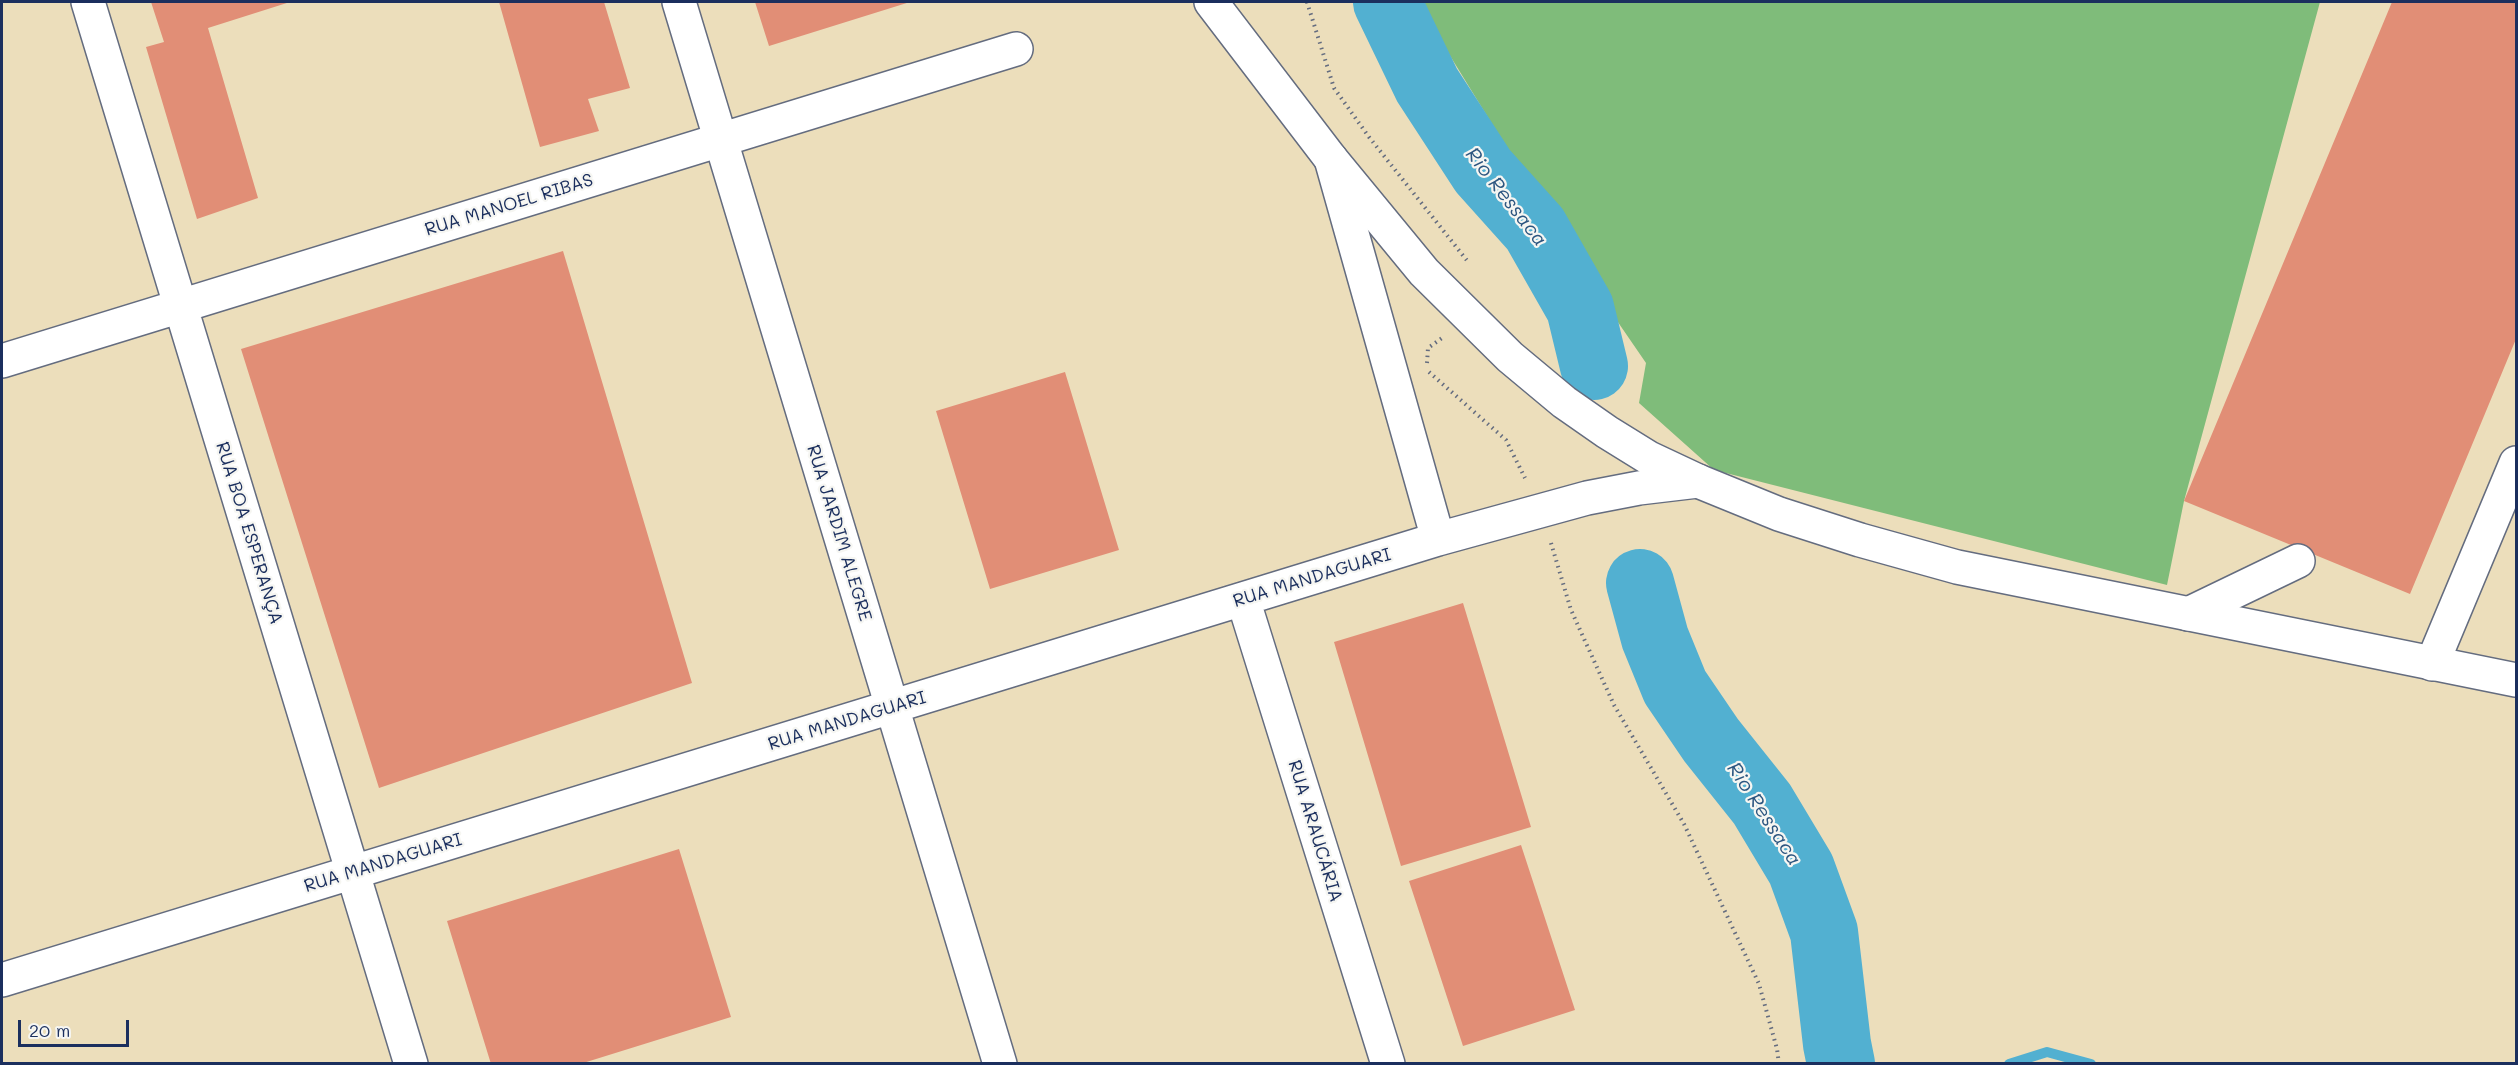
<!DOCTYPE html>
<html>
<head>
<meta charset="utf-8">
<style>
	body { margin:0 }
	#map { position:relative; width:2518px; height:1065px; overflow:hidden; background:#ecdebb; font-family:Mali,sans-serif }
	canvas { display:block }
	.frame { position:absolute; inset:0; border:3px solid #1b2f5e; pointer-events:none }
	.scale { position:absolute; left:18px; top:1020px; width:111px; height:27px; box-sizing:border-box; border:3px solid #1b2f5e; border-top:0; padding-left:8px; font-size:18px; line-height:21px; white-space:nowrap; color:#1b2f5e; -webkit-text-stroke:4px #f6f6f2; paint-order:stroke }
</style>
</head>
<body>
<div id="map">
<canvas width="2518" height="1065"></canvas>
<div class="frame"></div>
<div class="scale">20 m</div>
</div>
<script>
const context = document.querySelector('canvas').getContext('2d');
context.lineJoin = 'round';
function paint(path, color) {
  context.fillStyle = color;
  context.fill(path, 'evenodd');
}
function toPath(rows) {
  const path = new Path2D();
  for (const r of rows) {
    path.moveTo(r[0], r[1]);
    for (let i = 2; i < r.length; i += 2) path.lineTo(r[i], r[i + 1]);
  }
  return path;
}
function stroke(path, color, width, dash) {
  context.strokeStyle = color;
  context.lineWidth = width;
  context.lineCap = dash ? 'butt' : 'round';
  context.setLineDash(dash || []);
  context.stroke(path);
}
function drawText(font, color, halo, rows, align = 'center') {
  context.font = font + ' Mali,sans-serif';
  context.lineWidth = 4.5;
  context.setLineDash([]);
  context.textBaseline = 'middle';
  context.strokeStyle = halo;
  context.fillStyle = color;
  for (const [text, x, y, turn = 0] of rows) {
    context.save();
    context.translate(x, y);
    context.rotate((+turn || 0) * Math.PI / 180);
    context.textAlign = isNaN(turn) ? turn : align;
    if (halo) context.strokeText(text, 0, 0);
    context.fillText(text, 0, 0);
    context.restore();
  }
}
paint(toPath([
	[1417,2,2320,2,2184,501,2167,585,1714,470,1639,403,1646,363,1578,264]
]), '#7fbc7a');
stroke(toPath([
	[2009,1064,2047,1052,2091,1064]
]), '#52b0d1', 10);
stroke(toPath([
	[1387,2,1427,85,1483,171,1535,229,1580,308,1594,366],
	[1640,583,1655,638,1675,687,1711,740,1762,804,1801,869,1824,932,1837,1044,1841,1064]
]), '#52b0d1', 68);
paint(toPath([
	[151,2,290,2,208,28,258,198,197,219,146,47,164,42],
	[499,2,604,2,630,88,588,99,599,131,540,147],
	[755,2,910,2,769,46],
	[2392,2,2516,2,2516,339,2410,594,2184,501],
	[563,251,692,683,379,788,241,349],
	[1065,372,1119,550,990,589,936,411],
	[1463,603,1531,827,1401,866,1334,642],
	[1521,845,1575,1010,1463,1046,1409,881],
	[679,849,731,1017,580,1064,491,1064,447,921]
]), '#e18e76');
const minor = toPath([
	[88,2,411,1064],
	[679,2,1000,1064],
	[1331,159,1438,539],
	[2,361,1016,49],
	[1243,599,1388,1064],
	[2188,614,2298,561],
	[2432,664,2516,463],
	[2,980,1438,539,1587,498,1639,488,1698,481]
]);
const major = toPath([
	[1211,2,1331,159,1424,272,1510,357,1564,402,1607,432,1649,458,1698,481,1779,514,1860,540,1957,567,2516,680]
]);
stroke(minor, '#646c7f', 36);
stroke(major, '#646c7f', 36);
stroke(toPath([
	[1307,2,1334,88,1369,137,1469,263],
	[1427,363,1428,348,1442,338],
	[1429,372,1506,440,1525,478],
	[1551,543,1571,610,1614,705,1684,824,1759,984,1777,1049,1779,1064]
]), '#646c7f', 4, [1.5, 4.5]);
stroke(minor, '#fff', 33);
stroke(major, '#fff', 33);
drawText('18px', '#1b2f5e', '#f6f6f2', [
	["RUA MANOEL RIBAS",509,205,-17],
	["RUA BOA ESPERANÇA",249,533,73],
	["RUA JARDIM ALEGRE",839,533,73],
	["RUA MANDAGUARI",1312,578,-17],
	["RUA MANDAGUARI",847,721,-17],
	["RUA ARAUCÁRIA",1315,831,73],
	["RUA MANDAGUARI",383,863,-17]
]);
drawText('italic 20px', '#2c5680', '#f6f6f2', [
	["Rio Ressaca",1506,197,52],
	["Rio Ressaca",1764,814,57]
]);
</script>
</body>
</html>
